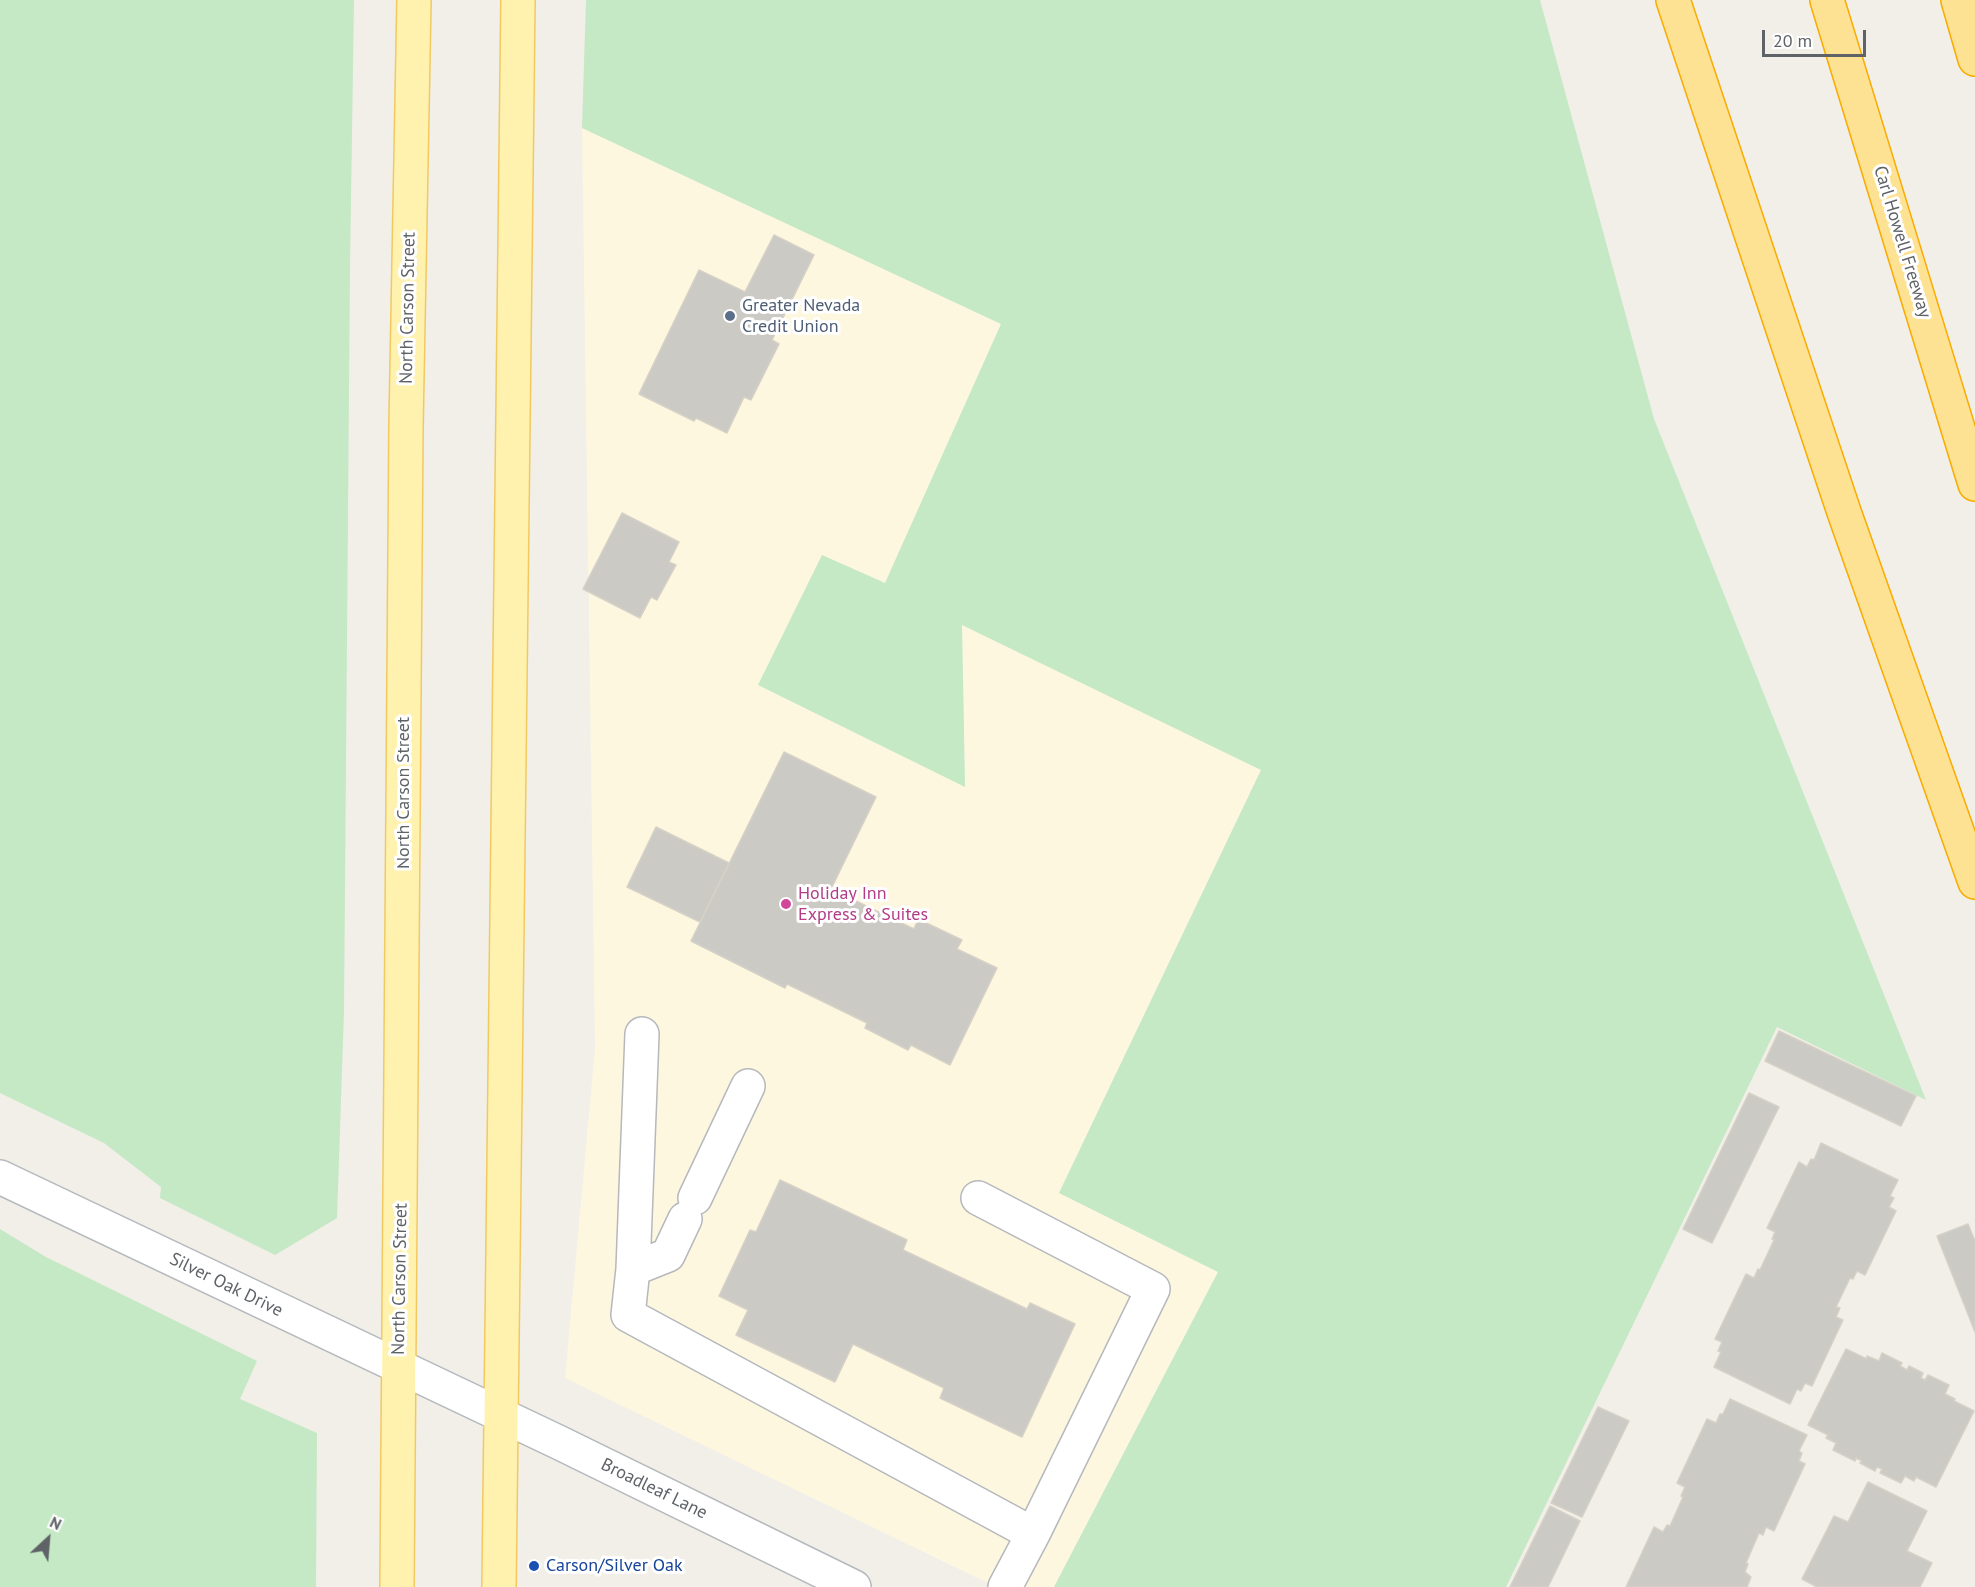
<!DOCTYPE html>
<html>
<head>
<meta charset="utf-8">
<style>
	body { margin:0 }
	#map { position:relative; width:1975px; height:1587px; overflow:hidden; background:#f1efe8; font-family:"PT Sans",sans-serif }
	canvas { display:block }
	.north { position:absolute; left:18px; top:1509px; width:60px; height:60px; -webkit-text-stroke:4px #fff; paint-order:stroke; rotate:26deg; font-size:16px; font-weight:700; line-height:24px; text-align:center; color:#5f6368 }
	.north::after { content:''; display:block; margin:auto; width:21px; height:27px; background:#5f6368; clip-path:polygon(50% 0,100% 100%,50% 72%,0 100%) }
	.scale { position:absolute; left:1762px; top:30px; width:104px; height:27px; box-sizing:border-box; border:3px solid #5f6368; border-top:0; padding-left:8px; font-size:18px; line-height:21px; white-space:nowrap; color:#5f6368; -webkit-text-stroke:4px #fff; paint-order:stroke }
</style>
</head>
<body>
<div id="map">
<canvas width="1975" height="1587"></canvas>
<div class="north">N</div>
<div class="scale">20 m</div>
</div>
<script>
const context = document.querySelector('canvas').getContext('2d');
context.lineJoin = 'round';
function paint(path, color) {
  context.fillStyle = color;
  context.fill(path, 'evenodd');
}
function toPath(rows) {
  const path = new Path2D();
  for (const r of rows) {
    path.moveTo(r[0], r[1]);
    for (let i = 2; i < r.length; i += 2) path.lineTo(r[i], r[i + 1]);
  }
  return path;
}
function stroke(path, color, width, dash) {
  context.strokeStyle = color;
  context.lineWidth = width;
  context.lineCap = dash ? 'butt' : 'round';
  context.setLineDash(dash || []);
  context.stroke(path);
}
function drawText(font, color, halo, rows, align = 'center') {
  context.font = font + ' "PT Sans",sans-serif';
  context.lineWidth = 6;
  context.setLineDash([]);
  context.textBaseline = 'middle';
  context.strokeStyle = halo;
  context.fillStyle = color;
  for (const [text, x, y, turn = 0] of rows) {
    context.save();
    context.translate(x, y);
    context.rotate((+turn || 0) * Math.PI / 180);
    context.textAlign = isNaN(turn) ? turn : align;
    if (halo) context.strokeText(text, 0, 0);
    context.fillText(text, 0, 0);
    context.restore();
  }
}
paint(toPath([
	[582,128,1001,324,885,584,965,786,962,625,1261,770,1059,1193,1218,1272,1054,1587,996,1587,565,1378,595,1048]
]), '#fef7e0');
paint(toPath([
	[0,0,354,0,350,265,344,1011,337,1218,275,1255,160,1198,161,1187,104,1143,0,1093],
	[586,0,1540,0,1654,419,1926,1100,1777,1027,1506,1587,1054,1587,1218,1272,1059,1193,1261,770,962,625,965,787,758,685,822,555,885,583,1001,324,582,128],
	[0,1229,46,1257,257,1361,240,1399,317,1433,316,1587,0,1587]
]), '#c5e8c5');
const building = toPath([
	[774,235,814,255,772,340,779,344,751,400,744,397,727,433,696,418,694,421,639,394,699,270,745,292,774,235],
	[622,513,679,542,669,562,676,565,657,600,651,597,640,618,583,589,622,513],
	[784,752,876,797,831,889,914,929,918,919,962,940,957,949,997,968,950,1065,911,1045,908,1050,865,1028,867,1023,787,984,785,988,691,941,784,752],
	[656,827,729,863,700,922,627,887,656,827],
	[1779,1031,1916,1096,1901,1126,1765,1061,1779,1031],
	[1749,1093,1779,1107,1712,1243,1683,1229,1749,1093],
	[1821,1143,1898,1180,1890,1196,1894,1198,1889,1207,1896,1211,1865,1275,1857,1271,1853,1279,1850,1278,1836,1307,1840,1308,1836,1317,1843,1320,1812,1386,1805,1383,1801,1391,1797,1389,1790,1404,1714,1367,1721,1352,1718,1351,1722,1342,1715,1339,1746,1274,1754,1278,1758,1269,1760,1270,1774,1240,1772,1239,1775,1232,1767,1228,1799,1162,1807,1167,1811,1159,1814,1160,1821,1143],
	[780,1180,907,1240,903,1250,1027,1309,1030,1303,1075,1324,1022,1437,940,1398,944,1388,853,1344,835,1382,736,1335,748,1310,719,1296,750,1230,756,1232,780,1180],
	[1968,1224,1975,1241,1975,1332,1937,1236,1968,1224],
	[1846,1349,1867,1359,1867,1356,1879,1361,1882,1353,1902,1363,1900,1366,1907,1370,1909,1366,1923,1373,1921,1378,1925,1380,1928,1375,1949,1385,1945,1394,1955,1399,1954,1401,1974,1411,1936,1487,1916,1477,1914,1481,1905,1476,1901,1483,1880,1473,1882,1469,1877,1467,1875,1471,1860,1463,1862,1461,1856,1458,1855,1461,1833,1450,1836,1443,1826,1438,1828,1435,1808,1425,1846,1349],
	[1730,1399,1807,1435,1799,1451,1802,1453,1799,1461,1805,1464,1774,1531,1766,1527,1763,1535,1759,1533,1746,1563,1748,1564,1745,1572,1751,1577,1747,1587,1626,1587,1654,1527,1663,1532,1667,1525,1670,1526,1683,1497,1681,1496,1685,1487,1677,1483,1707,1419,1716,1423,1720,1414,1723,1414,1730,1399],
	[1598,1407,1629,1421,1582,1517,1551,1503,1598,1407],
	[1868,1482,1927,1511,1907,1551,1932,1563,1920,1587,1817,1587,1802,1579,1834,1516,1848,1522,1868,1482],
	[1550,1506,1580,1521,1548,1587,1510,1587,1550,1506]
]);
paint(building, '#cccac5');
stroke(building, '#d6d1c6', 1.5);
const minor = toPath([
	[642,1034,633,1269,628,1315,1033,1534,1153,1289,978,1198],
	[0,1177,558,1442,854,1587],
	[695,1198,748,1086],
	[633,1269,668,1255,685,1219],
	[1005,1587,1033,1534]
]);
const major = toPath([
	[397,1587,406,426,414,0],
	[499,1587,518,0]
]);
const highway = toPath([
	[1673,0,1844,512,1975,882],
	[1827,0,1975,484],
	[1958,0,1975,59]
]);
stroke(minor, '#b5b8bc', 36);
stroke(major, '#f2c960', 36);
stroke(highway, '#f9ab00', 36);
stroke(minor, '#fff', 33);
stroke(major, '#fff2af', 33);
stroke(highway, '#fde293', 33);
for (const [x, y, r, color] of [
	[730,316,6,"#5c6f8a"],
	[786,904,6,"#d1479c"],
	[534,1566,6,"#1a4fb4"]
]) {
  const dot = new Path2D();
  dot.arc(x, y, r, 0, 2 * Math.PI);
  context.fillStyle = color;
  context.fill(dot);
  stroke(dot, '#fff', 2);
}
drawText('18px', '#5f6368', '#fff', [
	["Carl Howell Freeway",1902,242,73],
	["North Carson Street",408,308,-89],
	["North Carson Street",404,793,-90],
	["North Carson Street",400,1279,-89],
	["Silver Oak Drive",226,1285,26],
	["Broadleaf Lane",654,1489,26]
]);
drawText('18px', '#4e5e75', '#fff', [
	["Greater Nevada",742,306],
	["Credit Union",742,327]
], 'left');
drawText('18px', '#b23c85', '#fff', [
	["Holiday Inn",798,894],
	["Express & Suites",798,915]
], 'left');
drawText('18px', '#164399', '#fff', [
	["Carson/Silver Oak",546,1566]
], 'left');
</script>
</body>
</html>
